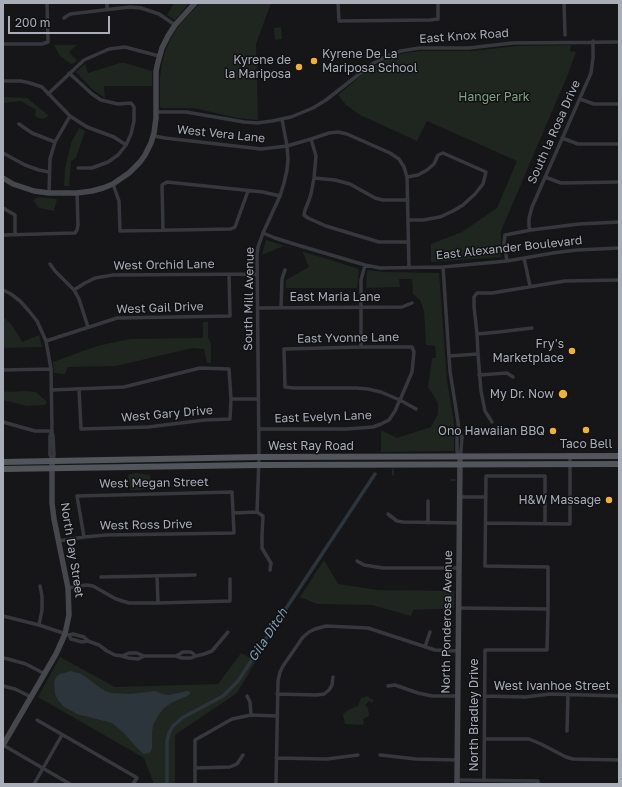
<!DOCTYPE html>
<html>
<head>
<meta charset="utf-8">
<style>
	body { margin:0 }
	#map { position:relative; width:622px; height:787px; overflow:hidden; background:#161618; font-family:"Golos Text",sans-serif }
	canvas { display:block }
	.frame { position:absolute; inset:0; border:4px solid #a8adb8; pointer-events:none }
	.scale { position:absolute; left:8px; top:16px; width:102px; height:18px; box-sizing:border-box; border:2px solid #a8adb8; border-top:0; padding-left:5px; font-size:12px; line-height:14px; white-space:nowrap; color:#a8adb8; -webkit-text-stroke:3px #111113; paint-order:stroke }
</style>
</head>
<body>
<div id="map">
<canvas width="622" height="787"></canvas>
<div class="frame"></div>
<div class="scale">200 m</div>
</div>
<script>
const context = document.querySelector('canvas').getContext('2d');
context.lineJoin = 'round';
function paint(path, color) {
  context.fillStyle = color;
  context.fill(path, 'evenodd');
}
function toPath(rows) {
  const path = new Path2D();
  for (const r of rows) {
    path.moveTo(r[0], r[1]);
    for (let i = 2; i < r.length; i += 2) path.lineTo(r[i], r[i + 1]);
  }
  return path;
}
function stroke(path, color, width, dash) {
  context.strokeStyle = color;
  context.lineWidth = width;
  context.lineCap = dash ? 'butt' : 'round';
  context.setLineDash(dash || []);
  context.stroke(path);
}
function drawText(font, color, halo, rows, align = 'center') {
  context.font = font + ' "Golos Text",sans-serif';
  context.lineWidth = 3;
  context.setLineDash([]);
  context.textBaseline = 'middle';
  context.strokeStyle = halo;
  context.fillStyle = color;
  for (const [text, x, y, turn = 0] of rows) {
    context.save();
    context.translate(x, y);
    context.rotate((+turn || 0) * Math.PI / 180);
    context.textAlign = isNaN(turn) ? turn : align;
    if (halo) context.strokeText(text, 0, 0);
    context.fillText(text, 0, 0);
    context.restore();
  }
}
paint(toPath([
	[174,3,189,3,175,20,167,15],
	[200,3,271,3,256,44,258,120,237,118,194,108,162,108,160,107,160,77,162,63,165,52,169,42,174,33,180,24],
	[281,27,282,39,275,40,274,28],
	[54,45,77,45,69,52,77,61,74,63,71,64,60,56],
	[571,45,570,51,576,52,568,74,501,231,501,257,431,262,431,244,462,232,497,208,517,161,427,121,417,141,360,115,346,105,338,95,364,73,376,65,387,58,405,53,421,51,473,51,517,46],
	[120,63,125,63,152,71,152,86,104,86,105,98,92,89,76,72,85,64,88,73],
	[3,97,27,98,48,115,47,117,43,119,39,118,35,116,36,110,21,101,3,103],
	[79,128,85,131,76,158,71,161,69,186,64,186,65,169,71,143],
	[38,197,49,198,57,199,54,211,39,208,33,200],
	[266,240,359,269,357,288,286,288,286,280,309,267,302,251,283,246,262,255],
	[367,270,385,272,439,273,447,381,454,422,454,451,381,452,381,430,397,438,431,427,438,414,438,403,428,387,432,358,436,358,435,346,426,345,424,311,420,300,413,294,412,279,399,279,400,287,366,288],
	[3,317,10,323,17,333,22,342,39,335,42,347,3,348],
	[203,322,208,322,208,338,211,343,211,363,207,363,204,349,192,348,116,366,68,367,65,374,54,373,53,362,97,346,130,339,203,338],
	[3,391,9,392,25,391,36,392,47,402,45,405,27,406,3,400],
	[135,473,150,475,150,486,141,490,131,490,128,475],
	[324,560,338,584,378,590,454,591,454,608,413,610,411,616,372,605,317,604,300,597],
	[241,653,256,661,237,693,175,735,175,784,154,784,144,758,38,697,60,657,115,687,218,684],
	[368,696,369,698,374,700,372,703,369,701,365,705,368,708,369,716,363,719,364,723,362,725,345,724,343,714,350,709,358,706,361,698]
]), '#1e261f');
paint(toPath([
	[71,671,81,674,86,677,95,684,105,691,111,693,130,694,155,691,162,694,169,695,187,691,190,692,190,694,187,696,171,703,164,708,159,714,153,725,152,732,152,748,151,751,149,753,144,754,137,748,124,733,112,723,77,714,63,706,58,700,55,694,54,682,56,677,60,674]
]), '#2c353c');
stroke(toPath([
	[393,475,393,469],
	[451,480,455,480]
]), '#2c353c', 1);
stroke(toPath([
	[167,784,167,741,169,733,173,726,182,718,223,696,238,681,375,474]
]), '#2c353c', 3.5);
stroke(toPath([
	[107,3,107,9],
	[338,3,339,21,430,20,438,19,438,3],
	[564,3,565,35],
	[64,18,70,14,130,7,141,8,159,14,175,25],
	[3,44,42,44,48,42,47,3],
	[69,73,92,94,101,100,118,104,131,103,134,107,134,121,131,134,126,145,118,155,108,162,92,168,78,168],
	[3,81,21,81,30,83,42,87,70,116,87,127,114,137,126,145],
	[48,94,84,60,109,49,125,47,159,56],
	[580,99,594,104,619,104],
	[156,112,186,112,244,122,257,123,272,121,291,117,313,108,326,100,372,64,387,56,401,51,419,48,469,48,512,43,619,42],
	[19,124,32,133,55,142],
	[154,136,165,138,261,149,287,146,311,139,329,133,338,132,347,134,390,153,399,159,404,167,407,177,409,268],
	[562,138,578,144,619,144],
	[311,139,316,156,314,178,311,194,308,203,305,210,304,215,308,218,326,226,379,242,408,242],
	[3,153,25,165,39,170,49,172],
	[407,177,418,175,427,170,434,164,438,155,443,153,486,172,483,184,475,194,463,205,453,211,440,217,423,220,409,220],
	[545,177,561,183,619,182],
	[314,178,335,180,350,184,375,198,383,200,408,200],
	[113,184,119,201,120,231,231,229,235,227,248,191],
	[49,193,50,159,55,142,70,116],
	[3,208,15,215,15,235],
	[163,230,162,185,167,182,263,192,280,196],
	[531,230,529,227,529,218,532,207,591,73,593,58,593,41],
	[263,233,275,238,294,244,365,265,380,268,443,267,507,261,553,253,577,250,619,248],
	[3,235,75,233,77,230,78,225,77,193],
	[524,258,530,286],
	[507,261,504,243,505,235,531,230,579,224,619,222],
	[50,264,55,271,74,290,79,299,88,327],
	[443,267,450,371,458,422,459,432,462,437,461,451,460,458],
	[3,290,11,294,20,301,29,311,37,321,46,341,51,369,52,431,53,436,54,455,53,461],
	[74,290,85,283,95,278,113,275,257,274],
	[258,308,402,307,412,303],
	[281,308,282,279,285,270],
	[477,334,499,332,532,328],
	[46,341,117,318,230,316,229,274],
	[361,347,361,280,365,265],
	[449,356,478,354],
	[3,370,51,369],
	[479,375,507,373,513,377],
	[51,390,124,387,200,368,229,369,231,399,230,419,205,420,148,427,81,429,79,389],
	[231,399,258,399],
	[3,422,35,431,52,431],
	[492,422,485,411,481,391,478,354,477,334,474,306,474,297,477,293,492,293,565,281,619,280],
	[259,429,347,429,373,427,381,424,389,420,395,411,398,404,400,400,412,372,414,352,412,347,361,347,284,349,285,387,294,388,356,388,368,389,381,392,395,398,400,400,416,409],
	[52,431,50,436,50,455,53,461],
	[459,432,457,437,457,451,459,456],
	[459,497,486,497],
	[428,501,428,523],
	[257,512,259,457,257,255,258,247,263,233,280,196,284,183,287,170,288,159,287,146,282,119],
	[257,512,263,516,262,535,262,548,269,560,271,563,270,570],
	[233,513,257,512],
	[388,514,397,521,403,522,459,523],
	[486,523,570,524,570,457],
	[58,541,84,537,106,535,234,533,232,492,77,496,84,537],
	[357,561,364,565,383,568,458,568],
	[157,576,158,603],
	[101,577,195,575],
	[68,588,86,585,93,586,116,599,129,603,158,603,230,601,230,579],
	[458,608,548,609],
	[3,616,39,625,69,635,73,634,84,637,88,641,99,645,107,651,115,655,122,656,128,658,138,659,144,656],
	[39,625,42,610,42,596,40,586],
	[69,635,71,639,82,642,88,641],
	[425,647,430,632],
	[122,656,129,653,137,653,144,656,176,656,182,658,191,658,196,656,204,654,212,651,228,632],
	[176,656,183,652,191,652,196,656],
	[3,658,8,659,26,664,45,674],
	[3,686,15,689,31,697],
	[388,686,395,685,418,693,432,696,457,696],
	[277,694,317,695,324,694,329,690,332,685,333,677],
	[247,696,250,702,251,715],
	[484,696,525,697,550,694,619,696],
	[37,720,134,776,137,778,133,784],
	[567,731,568,694],
	[484,739,529,739,541,744,566,757,573,759,619,760],
	[3,745,70,784],
	[380,755,416,759,457,760],
	[276,758,327,759,358,755],
	[195,768,230,767,237,764,243,755],
	[457,780,538,781,538,784],
	[484,780,485,650,547,650,548,609,548,567,485,566,486,476,545,476,545,524],
	[34,784,62,735],
	[195,784,195,740,232,719,251,715,277,716],
	[276,784,278,681,280,672,283,666,303,637,309,632,315,629,326,626,368,628,435,650,458,651]
]), '#37383d', 3.5);
stroke(toPath([
	[3,178,13,184,34,191,49,193,77,193,92,191,103,188,113,184,129,173,140,162,145,155,151,143,154,133,156,118,156,71,158,62,162,48,168,36,175,25,195,3],
	[3,745,56,654,65,634,69,615,68,588,54,519,52,503,52,464],
	[457,784,460,460]
]), '#45474d', 5.5);
stroke(toPath([
	[3,462,259,457,619,456],
	[3,469,259,465,619,464]
]), '#53555c', 6);
for (const [x, y, r, color] of [
	[314,61,4,"#f2b134"],
	[299,67,4,"#f2b134"],
	[572,351,4,"#f2b134"],
	[563,394,5,"#f2b134"],
	[586,430,4,"#f2b134"],
	[553,431,4,"#f2b134"],
	[609,500,4,"#f2b134"]
]) {
  const dot = new Path2D();
  dot.arc(x, y, r, 0, 2 * Math.PI);
  context.fillStyle = color;
  context.fill(dot);
  stroke(dot, '#111113', 1.5);
}
drawText('12px', '#a8adb8', '#111113', [
	["East Knox Road",464,36,-4],
	["South la Rosa Drive",554,132,-66],
	["West Vera Lane",221,134,6],
	["East Alexander Boulevard",509,248,-6],
	["West Orchid Lane",164,265,-1],
	["East Maria Lane",335,297],
	["South Mill Avenue",249,299,-89],
	["West Gail Drive",160,308,-2],
	["East Yvonne Lane",348,338,-1],
	["West Gary Drive",167,414,-5],
	["East Evelyn Lane",323,417,-2],
	["West Ray Road",311,446],
	["West Megan Street",154,483,-1],
	["West Ross Drive",146,525,-1],
	["North Day Street",72,550,81],
	["North Ponderosa Avenue",447,622,-89],
	["West Ivanhoe Street",552,686],
	["North Bradley Drive",474,715,-90]
]);
drawText('12px', '#a8adb8', '#111113', [
	["Kyrene De La",322,54,"left"],
	["Mariposa School",322,68,"left"],
	["Kyrene de",291,60],
	["la Mariposa",291,74],
	["Fry's",564,344],
	["Marketplace",564,358],
	["My Dr. Now",554,394],
	["Ono Hawaiian BBQ",545,431],
	["Taco Bell",586,444,"center"],
	["H&W Massage",601,500]
], 'right');
drawText('12px', '#7fa381', '#111113', [
	["Hanger Park",494,97]
]);
drawText('italic 13px', '#7f9bb3', '#111113', [
	["Gila Ditch",268,635,-57]
]);
</script>
</body>
</html>
